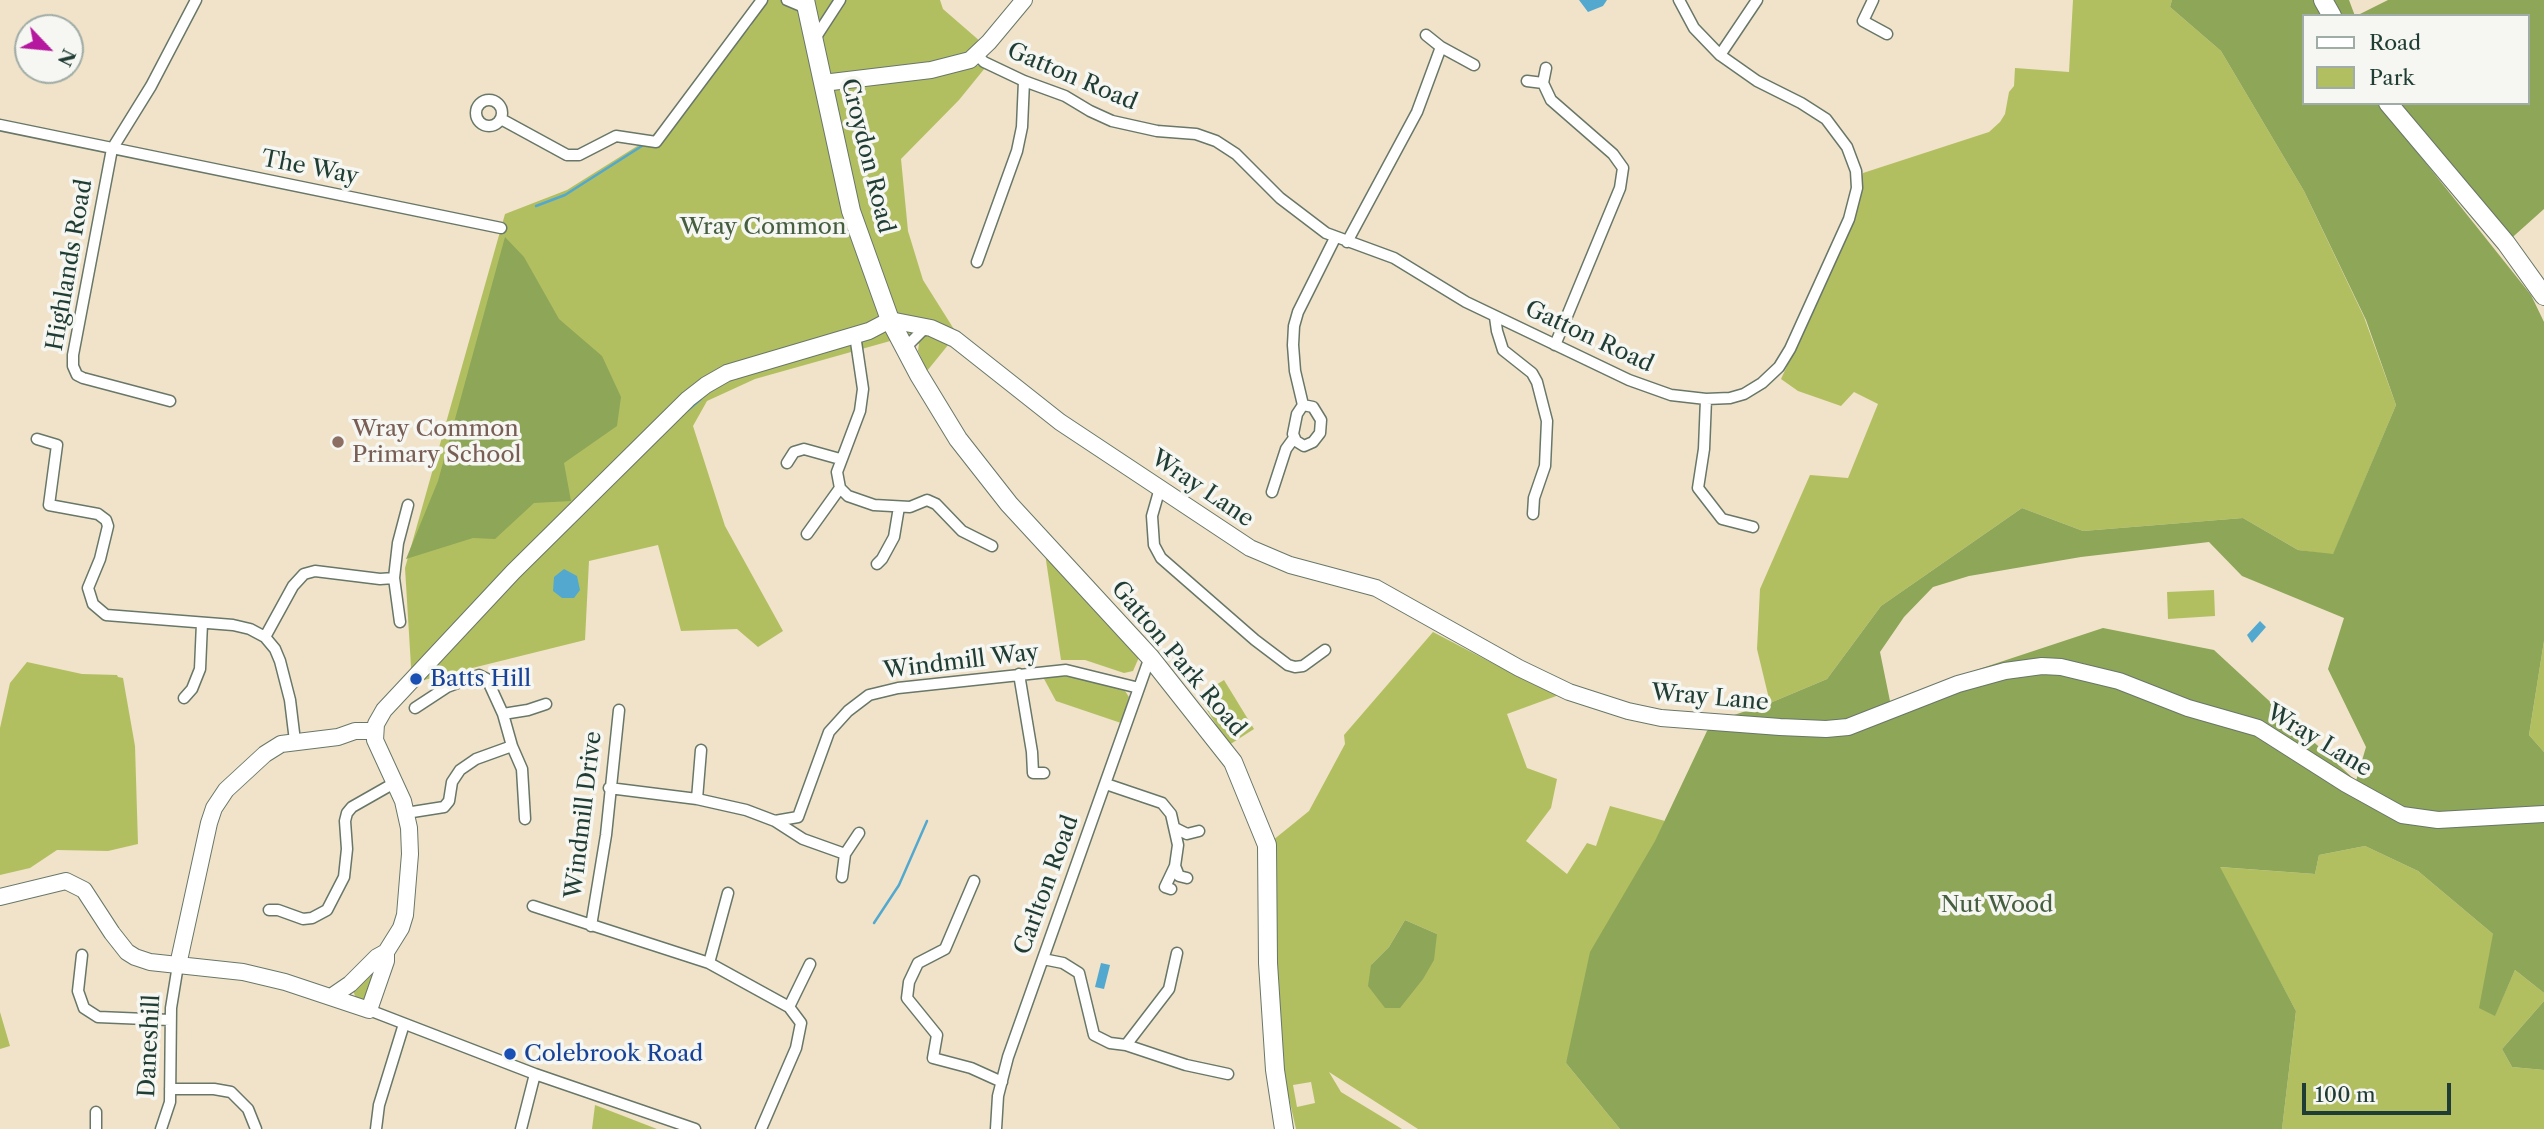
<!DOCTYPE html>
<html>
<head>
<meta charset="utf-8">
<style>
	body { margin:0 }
	#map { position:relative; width:2544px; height:1129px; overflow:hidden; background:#f0e3c9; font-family:"Libre Caslon Text",serif }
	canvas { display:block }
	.legend { position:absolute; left:2302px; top:14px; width:228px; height:91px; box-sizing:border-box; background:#f6f6f2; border:2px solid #a0aca6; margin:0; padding:9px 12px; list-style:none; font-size:21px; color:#1f3d34 }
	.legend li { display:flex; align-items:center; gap:14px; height:35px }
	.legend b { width:35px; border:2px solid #a0aca6 }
	.north { position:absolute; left:14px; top:14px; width:70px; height:70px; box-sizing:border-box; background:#f6f6f2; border:2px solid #a0aca6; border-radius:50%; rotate:116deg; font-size:19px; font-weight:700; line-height:28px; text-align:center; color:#1f3d34 }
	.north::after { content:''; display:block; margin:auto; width:24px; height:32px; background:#b5179e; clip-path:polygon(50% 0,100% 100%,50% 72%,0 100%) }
	.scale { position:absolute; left:2302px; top:1083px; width:149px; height:32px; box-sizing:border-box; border:4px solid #1f3d34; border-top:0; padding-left:9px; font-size:21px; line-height:24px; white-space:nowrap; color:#1f3d34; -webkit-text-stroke:5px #f6f6f2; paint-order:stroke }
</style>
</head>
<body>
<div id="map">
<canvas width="2544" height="1129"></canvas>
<ul class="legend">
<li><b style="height:9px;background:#fff"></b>Road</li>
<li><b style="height:19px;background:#b2bf61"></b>Park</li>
</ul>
<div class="north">N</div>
<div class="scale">100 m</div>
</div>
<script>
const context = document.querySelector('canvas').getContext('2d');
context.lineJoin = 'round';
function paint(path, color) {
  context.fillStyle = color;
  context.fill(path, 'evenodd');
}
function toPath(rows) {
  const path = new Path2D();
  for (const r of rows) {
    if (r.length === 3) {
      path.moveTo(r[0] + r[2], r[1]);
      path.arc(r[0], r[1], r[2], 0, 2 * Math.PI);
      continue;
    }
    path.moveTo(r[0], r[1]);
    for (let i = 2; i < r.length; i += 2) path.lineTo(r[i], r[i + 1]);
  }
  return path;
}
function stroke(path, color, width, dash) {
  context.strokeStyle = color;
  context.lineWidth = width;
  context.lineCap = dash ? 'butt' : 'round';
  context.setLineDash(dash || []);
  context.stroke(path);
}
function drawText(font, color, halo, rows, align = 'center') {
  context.font = font + ' "Libre Caslon Text",serif';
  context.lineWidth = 7;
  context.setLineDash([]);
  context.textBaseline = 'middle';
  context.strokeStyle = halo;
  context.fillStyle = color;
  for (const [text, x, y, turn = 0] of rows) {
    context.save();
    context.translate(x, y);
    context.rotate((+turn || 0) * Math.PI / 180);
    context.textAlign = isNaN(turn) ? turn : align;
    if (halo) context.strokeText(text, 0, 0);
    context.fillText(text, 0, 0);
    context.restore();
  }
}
paint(toPath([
	[761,0,940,0,943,9,981,42,973,64,985,68,959,100,901,159,908,231,923,280,957,334,927,371,918,351,919,344,908,336,755,379,707,401,693,426,725,526,783,631,758,647,737,629,681,631,658,545,589,561,585,640,412,683,405,568,505,214,567,190,650,138,751,26],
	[2073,0,2172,0,2170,7,2221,51,2304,191,2364,317,2396,405,2333,555,2298,550,2243,518,2083,531,2022,508,1881,606,1827,679,1770,703,1757,649,1760,589,1810,475,1848,478,1878,404,1854,392,1841,406,1798,391,1781,379,1849,233,1863,173,1989,132,2000,122,2005,114,2009,92,2014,86,2015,68,2069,72],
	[1044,547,1140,655,1133,671,1124,673,1085,660,1061,660],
	[2214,590,2215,616,2168,619,2167,592],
	[1433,632,1521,678,1559,695,1507,714,1527,768,1557,779,1551,808,1526,841,1567,874,1587,843,1596,846,1610,806,1665,821,1566,1063,1620,1129,1418,1129,1329,1072,1341,1092,1402,1129,1296,1129,1279,1054,1267,845,1309,811,1345,744,1344,735],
	[1405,920,1437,934,1371,965,1389,947],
	[1311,1082,1315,1103,1297,1107,1293,1085],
	[2544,641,2544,752,2529,735],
	[27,662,82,674,117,675,118,677,123,678,135,746,138,844,108,851,57,850,30,868,0,875,0,728,10,683],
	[1076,676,1125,691,1129,697,1121,723,1056,701,1043,677],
	[1224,680,1254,729,1229,745,1198,696],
	[2365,846,2418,871,2493,934,2495,1015,2515,970,2544,993,2544,1001,2502,1049,2512,1067,2544,1070,2544,1129,2282,1129,2296,1011,2219,867,2315,874,2319,855],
	[374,969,377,971,364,1001,356,999,353,990],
	[0,1012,10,1046,0,1049],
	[595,1105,657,1129,592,1129]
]), '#b2bf61');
paint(toPath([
	[2172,0,2314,0,2321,16,2304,16,2304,103,2378,103,2531,295,2544,322,2544,641,2529,735,2544,752,2544,993,2515,970,2495,1016,2479,1008,2493,934,2418,871,2365,846,2319,855,2315,874,2220,867,2296,1011,2282,1129,1620,1129,1566,1063,1590,952,1655,841,1707,731,1722,719,1770,703,1827,679,1881,606,2022,508,2083,531,2243,518,2298,550,2333,554,2396,405,2366,320,2304,191,2221,51,2170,7],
	[2209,542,2242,576,2344,618,2328,669,2366,747,2356,781,2214,650,2103,628,1976,670,1891,706,1880,652,1904,617,1933,587,1969,576,2081,557],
	[2324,0,2349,0,2355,16,2332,16],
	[2388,0,2544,0,2544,209,2506,243,2388,103,2528,103,2528,16,2356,16],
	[505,237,524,257,559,319,602,356,621,397,617,426,564,463,571,501,534,503,495,539,473,538,406,559,438,481],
	[1405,920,1437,934,1434,960,1423,979,1400,1008,1385,1008,1368,986,1371,965,1389,947],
	[2544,1001,2544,1070,2512,1067,2502,1049]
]), '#8da657');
paint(toPath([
	[1579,0,1607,0,1603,6,1588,12],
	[564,569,577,576,580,590,574,598,562,598,553,591,554,577],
	[2260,621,2266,627,2252,643,2247,635],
	[1101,963,1110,965,1104,989,1095,987]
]), '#53a8cf');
stroke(toPath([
	[536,206,565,195,645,144],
	[688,410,701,399],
	[874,923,899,885,927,821]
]), '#53a8cf', 2.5);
const street = toPath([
	[787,0,806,8],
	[1873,0,1863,21,1887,34],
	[814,40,840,0],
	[1441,47,1474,65],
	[977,55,984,62,1024,81,1065,96,1090,111,1112,121,1157,131,1196,134,1216,141,1236,154,1280,198,1326,233,1394,258,1466,302,1629,380,1671,395,1706,399,1730,398,1744,394,1762,383,1779,367,1790,349,1849,219,1857,188,1856,171,1847,147,1826,119,1801,103,1757,81,1720,55,1694,28,1679,0],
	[1720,55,1757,0],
	[1546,68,1543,83,1551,100,1613,154,1623,168,1620,188,1555,345],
	[1527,81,1543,83],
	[489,113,13],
	[501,119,567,155,579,155,616,136,656,142,762,0],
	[0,125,501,228],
	[1347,242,1417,112,1441,47,1426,35],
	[977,262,1017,151,1022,127,1024,81],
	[1495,317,1497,331,1503,350,1532,373,1537,382,1547,421,1545,466,1534,498,1533,514],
	[855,335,863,389,860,411,837,472,840,488,848,496,874,505,910,507,927,500,936,504,962,531,992,546],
	[905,348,922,331,931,328],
	[1706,399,1704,449,1698,488,1722,519,1753,527],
	[170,401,83,378,77,375,73,366,73,355,112,149,151,86,196,0],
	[1303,405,1313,407,1321,420,1320,433,1313,442,1304,446,1296,441,1293,434,1297,414,1303,405,1295,371,1293,345,1294,326,1298,312,1335,238],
	[37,439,57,445,49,505,98,514,106,520,108,526,100,559,88,588,93,604,106,615,233,625,250,629,265,637,275,649,280,661,290,700,295,741],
	[787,463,794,452,804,449,840,459],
	[1160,488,1152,516,1154,545,1161,558,1255,640,1288,665,1295,667,1303,666,1325,650],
	[1272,492,1286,449,1294,438],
	[807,534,840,488],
	[877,564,882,559,894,537,899,507],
	[394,578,400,622],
	[265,637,293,586,304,574,315,571,380,579,394,578,398,543,408,505],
	[1019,674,1032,752,1033,773,1044,773],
	[184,698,192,689,200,669,202,623],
	[415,708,447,687,479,675,487,679,503,714,528,710,546,704],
	[512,746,522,769,525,819],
	[1106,784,1162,803,1171,814,1178,845,1175,866,1165,887,1171,889],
	[609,788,697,799,746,810,775,821,798,817,829,732,848,711,869,695,898,688,1066,670,1139,688],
	[697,799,701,750],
	[406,813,444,807,449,801,452,782,460,770,476,759,512,746,503,714],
	[775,821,803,839,845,854,859,833],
	[1175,828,1187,834,1199,831],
	[1175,866,1179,876,1187,878],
	[842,877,845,854],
	[974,881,945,949,918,963,909,982,907,998,937,1035,933,1058,971,1068,1002,1082],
	[533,906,709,963,789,1007,801,1023,796,1048,761,1129],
	[269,910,278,910,303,919,312,918,327,910,344,877,347,849,345,821,347,813,352,807,396,782],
	[591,926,606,835,619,710],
	[82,955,78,991,84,1008,98,1017,170,1020],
	[1043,959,1063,963,1079,973,1094,1035,1110,1043,1126,1045,1186,1065,1228,1074],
	[709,963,728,893],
	[789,1007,810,964],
	[369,1010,535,1074,695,1129],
	[1126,1045,1169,989,1177,953],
	[170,1089,214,1089,231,1092,248,1109,256,1129],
	[96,1112,96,1129],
	[161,1129,170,1102,171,1008,178,965],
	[376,1129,379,1105,404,1024],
	[521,1129,535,1074],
	[996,1129,998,1096,1008,1057,1150,657]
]);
const secondary = toPath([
	[823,83,931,70,970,60,989,42,1024,0],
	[0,897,66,881,84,890,112,933,127,952,135,957,150,962,243,972,285,982,369,1010,386,961,386,952,401,928,405,915,410,854,409,828,403,801,375,740,376,724,384,710,513,572,688,399,706,385,727,373,869,331,890,320,931,328,955,339,1060,422,1250,548,1290,565,1376,588,1519,668,1569,692,1628,711,1661,718,1780,727,1826,729,1848,727,1958,684,2005,671,2042,666,2061,667,2119,681,2188,708,2258,728,2346,784,2402,815,2438,820,2544,814],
	[178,965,209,823,214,808,226,790,265,754,281,744,338,737,355,731,375,731],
	[331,997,350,984,377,957,386,952]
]);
const primary = toPath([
	[805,0,851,211,890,320,919,375,958,439,1009,504,1150,657,1233,762,1267,845,1268,963,1275,1070,1284,1129],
	[2323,0,2332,16],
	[2388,103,2506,243,2544,296]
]);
stroke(street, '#687768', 13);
stroke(secondary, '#687768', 18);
stroke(primary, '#687768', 20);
stroke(street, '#fff', 10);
stroke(secondary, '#fff', 16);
stroke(primary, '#fff', 18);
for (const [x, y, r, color] of [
	[338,442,7,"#8d6e63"],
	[416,679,7,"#1a4fb4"],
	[510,1054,7,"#1a4fb4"]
]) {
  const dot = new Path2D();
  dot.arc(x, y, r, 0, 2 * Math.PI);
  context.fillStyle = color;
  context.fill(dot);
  stroke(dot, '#f6f6f2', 2.5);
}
drawText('23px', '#1f3d34', '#f6f6f2', [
	["Gatton Road",1072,77,23],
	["Croydon Road",867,156,76],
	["The Way",310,168,11],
	["Highlands Road",70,265,-80],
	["Gatton Road",1589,337,25],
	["Wray Lane",1202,489,34],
	["Gatton Park Road",1178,659,50],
	["Windmill Way",961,662,-7],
	["Wray Lane",1710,698,5],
	["Wray Lane",2319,741,31],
	["Windmill Drive",584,815,-83],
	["Carlton Road",1047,885,-70],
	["Daneshill",150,1046,-87]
]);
drawText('23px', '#445e3f', '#f6f6f2', [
	["Wray Common",763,227],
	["Nut Wood",1997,905]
]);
drawText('23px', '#785e54', '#f6f6f2', [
	["Wray Common",352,429],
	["Primary School",352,455]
], 'left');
drawText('23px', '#164399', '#f6f6f2', [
	["Batts Hill",430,679],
	["Colebrook Road",524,1054]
], 'left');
</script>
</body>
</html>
